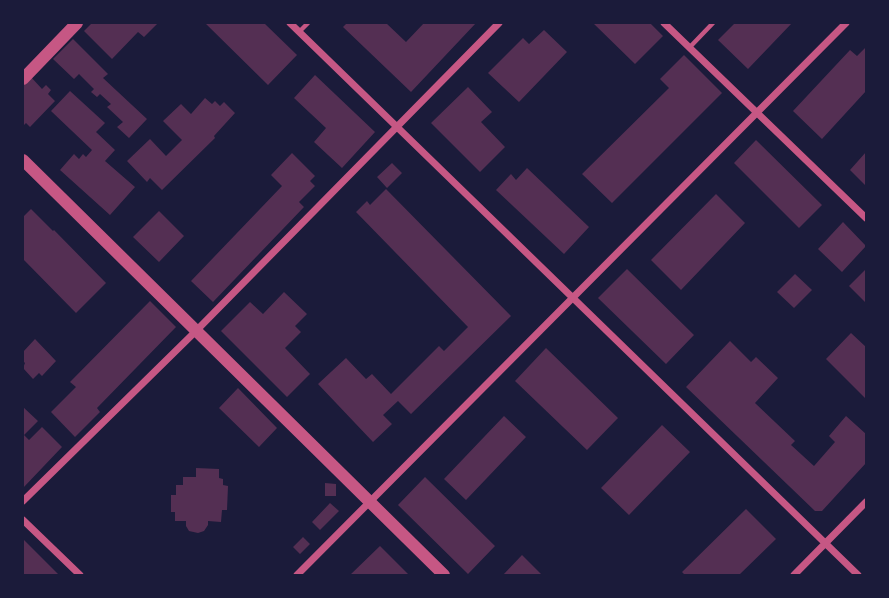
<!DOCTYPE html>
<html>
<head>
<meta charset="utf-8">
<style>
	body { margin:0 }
	#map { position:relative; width:889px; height:598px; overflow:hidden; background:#1b1b3a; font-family:Roboto,sans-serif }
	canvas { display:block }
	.frame { position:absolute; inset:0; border:24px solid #1b1b3a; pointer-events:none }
</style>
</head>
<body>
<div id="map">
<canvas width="889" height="598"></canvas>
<div class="frame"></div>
</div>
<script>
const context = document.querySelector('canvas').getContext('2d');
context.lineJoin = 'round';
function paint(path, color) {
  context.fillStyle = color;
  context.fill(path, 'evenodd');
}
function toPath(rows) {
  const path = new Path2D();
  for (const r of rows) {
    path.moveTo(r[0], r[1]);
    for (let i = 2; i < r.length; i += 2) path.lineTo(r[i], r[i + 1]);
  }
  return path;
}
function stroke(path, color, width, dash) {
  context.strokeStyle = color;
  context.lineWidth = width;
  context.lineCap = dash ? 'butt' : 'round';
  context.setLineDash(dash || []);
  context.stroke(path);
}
paint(toPath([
	[92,23,158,23,144,37,138,32,112,59,84,31],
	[205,23,264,23,297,55,268,85],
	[347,23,386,23,406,42,424,23,476,23,411,92,343,27],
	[593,23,650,23,663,36,635,64],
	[735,23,792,23,748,69,718,40],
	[544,30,567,52,519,102,488,73,523,38,529,44],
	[73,39,108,74,103,78,147,119,129,138,117,127,123,122,107,107,111,104,100,94,97,97,91,92,94,89,79,74,74,79,53,59],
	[866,47,866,91,822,139,793,111,850,50,857,56],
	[684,55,722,93,612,203,582,174,669,88,660,79],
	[315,75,375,132,342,168,314,142,326,128,294,98],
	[31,77,42,89,46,85,51,90,48,94,55,101,30,127,26,123,24,125,23,124,23,85],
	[468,87,492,112,481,122,505,147,480,172,431,123],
	[70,91,105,123,96,132,115,150,105,161,135,187,110,215,60,170,74,154,79,159,83,154,86,157,92,150,51,111],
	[205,98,212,104,215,101,220,106,224,102,235,113,214,136,215,138,162,190,150,178,147,182,127,161,150,139,166,156,182,140,163,121,181,104,191,114],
	[756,140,822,205,799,228,734,163],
	[866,152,866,186,850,170],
	[292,153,315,176,310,181,315,186,299,202,304,207,213,302,191,281,282,186,271,175],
	[392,163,402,173,387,188,377,177],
	[527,168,589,227,564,254,496,190,511,174,516,180],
	[386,189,511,316,411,414,398,401,383,415,392,424,373,442,318,384,346,358,366,379,372,374,391,394,439,346,444,351,468,327,356,212,367,201,370,205],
	[716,194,745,223,681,290,651,260],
	[31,209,53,231,54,230,106,283,76,313,23,259,23,217],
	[159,211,184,236,159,262,133,237],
	[843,222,866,246,842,272,818,249],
	[627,269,694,335,666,364,598,298],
	[866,269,866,303,849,286],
	[795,274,812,290,794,308,777,292],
	[284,292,307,314,295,326,301,332,285,348,310,374,287,397,221,331,250,302,263,314],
	[150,301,176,327,97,408,100,412,75,437,51,412,76,387,70,382],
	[851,333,866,347,866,399,826,359],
	[35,339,56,361,42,376,39,373,33,379,23,368,25,363,23,361,23,352],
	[730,341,751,362,756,357,778,378,755,403,795,441,791,445,814,466,835,442,829,436,846,416,866,434,866,463,822,511,815,511,686,387],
	[546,348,618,418,587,450,515,381],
	[238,388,277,428,259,447,219,408],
	[23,407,38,421,24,435,29,440,42,427,62,447,23,488],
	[504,416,526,437,466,500,444,479],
	[662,425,690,452,629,515,601,488],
	[196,468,219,469,219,478,223,479,223,485,228,486,227,510,222,510,221,522,208,521,208,525,204,531,198,533,189,531,186,526,186,521,175,521,175,512,171,512,171,495,176,495,176,485,183,485,183,477,196,477],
	[425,477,495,546,468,574,398,505],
	[325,483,336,484,336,496,325,496],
	[330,503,339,511,320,530,312,522],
	[746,509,776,539,739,575,685,575,682,572],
	[303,537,310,544,300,554,293,547],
	[23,539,59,575,23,575],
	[380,546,409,575,350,575],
	[522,555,542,575,503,575]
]), '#542f53');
stroke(toPath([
	[299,32,308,23],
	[689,48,713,23]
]), '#c65784', 4.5);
stroke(toPath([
	[290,23,858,575],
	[664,23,866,218],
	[23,501,196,331,499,23],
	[23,520,80,575],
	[297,575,846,23],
	[794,575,866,502]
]), '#c65784', 7);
stroke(toPath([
	[23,79,77,23],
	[23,160,444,575]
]), '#c65784', 12);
</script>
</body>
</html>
